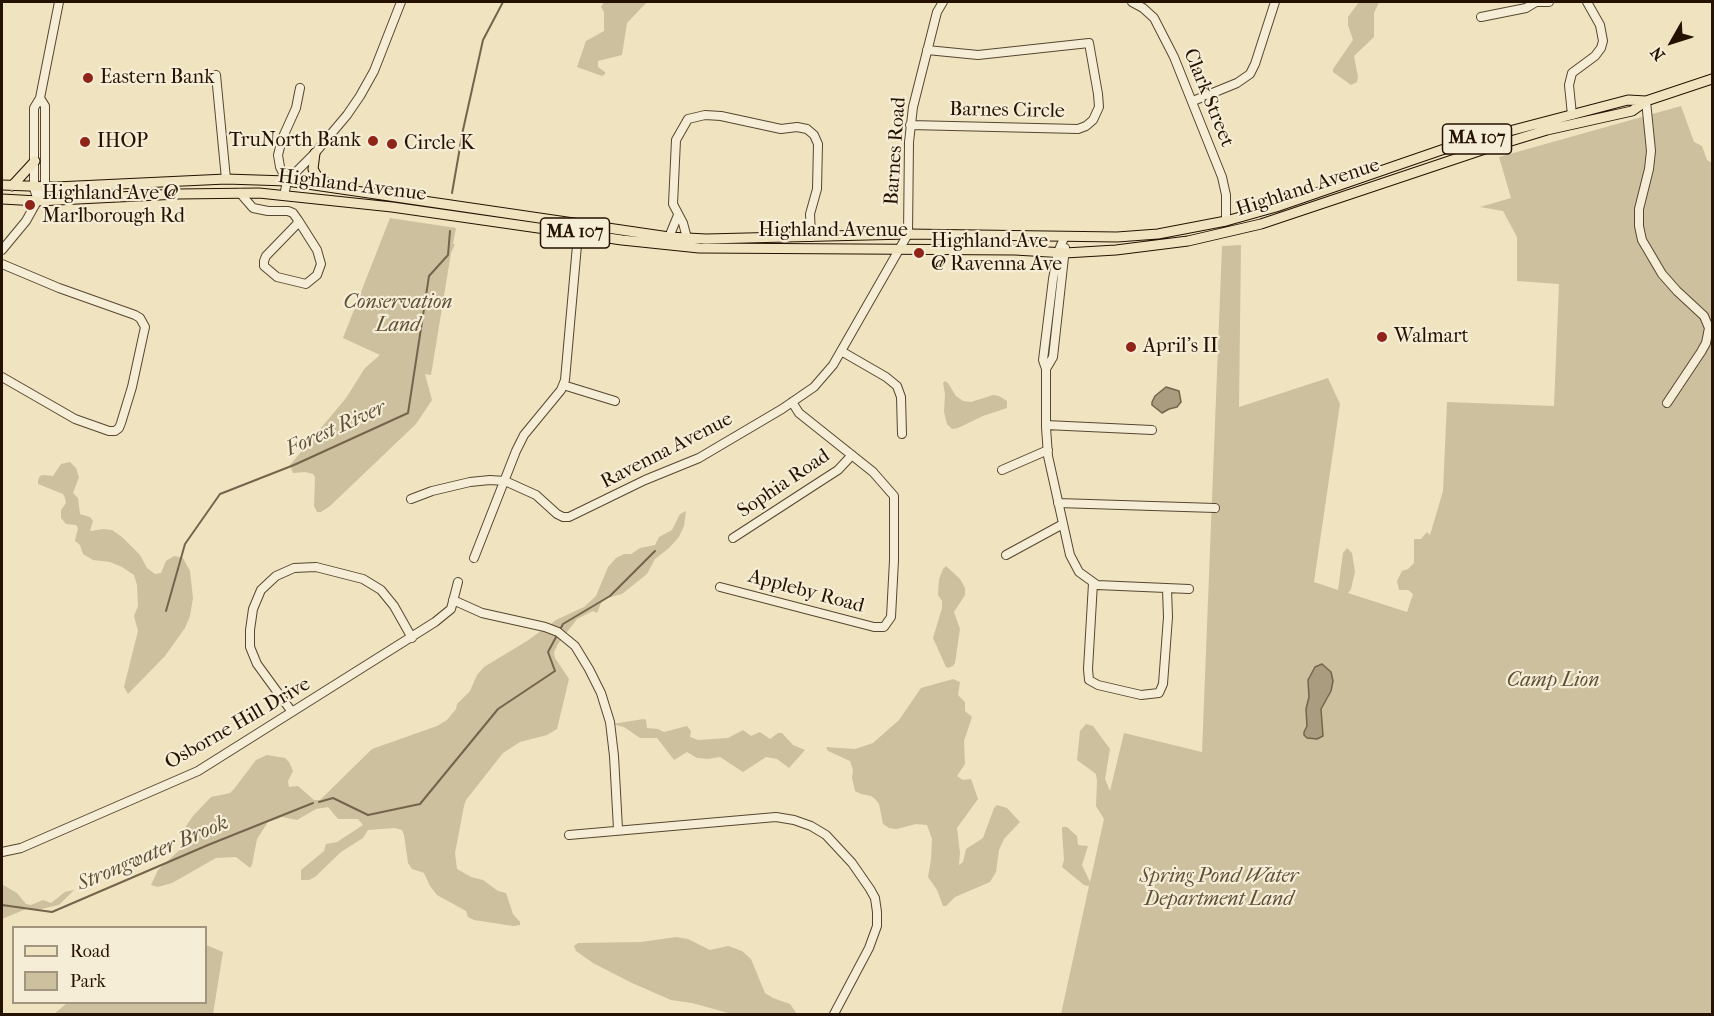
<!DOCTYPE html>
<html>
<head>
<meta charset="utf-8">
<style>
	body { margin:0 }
	#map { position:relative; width:1714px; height:1016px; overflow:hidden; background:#efe4bf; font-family:"IM FELL French Canon",serif }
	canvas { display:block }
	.frame { position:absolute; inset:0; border:3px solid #241100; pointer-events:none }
	.legend { position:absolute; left:12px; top:926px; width:195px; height:78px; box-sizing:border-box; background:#f5edd5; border:2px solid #a19580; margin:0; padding:8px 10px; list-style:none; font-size:18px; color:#241100 }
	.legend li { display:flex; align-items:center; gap:12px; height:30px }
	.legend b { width:30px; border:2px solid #a19580 }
	.north { position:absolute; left:1642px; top:12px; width:60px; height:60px; -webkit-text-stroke:4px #f5edd5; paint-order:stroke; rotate:231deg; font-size:16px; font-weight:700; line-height:24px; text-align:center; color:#241100 }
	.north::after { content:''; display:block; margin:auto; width:21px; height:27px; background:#241100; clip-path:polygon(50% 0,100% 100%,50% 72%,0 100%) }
</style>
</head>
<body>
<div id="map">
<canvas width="1714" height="1016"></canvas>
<div class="frame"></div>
<ul class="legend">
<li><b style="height:8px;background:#efe4bf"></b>Road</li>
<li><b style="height:16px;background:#ccc09f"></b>Park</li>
</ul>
<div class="north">N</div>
</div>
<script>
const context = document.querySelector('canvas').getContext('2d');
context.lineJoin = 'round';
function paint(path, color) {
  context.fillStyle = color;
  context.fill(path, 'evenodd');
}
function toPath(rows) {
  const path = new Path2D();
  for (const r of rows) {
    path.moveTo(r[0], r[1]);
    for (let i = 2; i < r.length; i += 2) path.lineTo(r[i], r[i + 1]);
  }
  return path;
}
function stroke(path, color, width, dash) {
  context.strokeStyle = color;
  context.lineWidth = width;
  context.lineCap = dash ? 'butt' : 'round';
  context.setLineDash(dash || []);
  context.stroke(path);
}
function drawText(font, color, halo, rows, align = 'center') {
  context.font = font + ' "IM FELL French Canon",serif';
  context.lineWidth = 4.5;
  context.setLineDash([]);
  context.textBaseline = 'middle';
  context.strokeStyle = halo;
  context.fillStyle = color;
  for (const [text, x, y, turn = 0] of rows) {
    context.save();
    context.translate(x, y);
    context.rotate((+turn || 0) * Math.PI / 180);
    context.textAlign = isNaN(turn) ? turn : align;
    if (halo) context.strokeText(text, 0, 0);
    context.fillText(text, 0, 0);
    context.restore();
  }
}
paint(toPath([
	[604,2,647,2,627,23,622,55,598,61,598,67,605,72,605,74,602,76,577,67,586,41,604,31,604,12,601,7],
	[1359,2,1379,2,1374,13,1374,37,1354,56,1358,77,1357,82,1351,85,1333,72,1333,69,1353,40,1348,25,1348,17],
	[1681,106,1694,142,1702,146,1707,160,1712,163,1712,1014,1061,1014,1089,886,1084,885,1062,867,1064,860,1062,831,1062,827,1067,827,1077,836,1078,845,1088,846,1082,865,1090,882,1104,819,1096,806,1097,781,1096,774,1077,760,1080,731,1086,724,1093,726,1110,749,1105,779,1110,791,1124,733,1202,752,1222,246,1241,245,1239,407,1328,378,1340,404,1314,582,1338,590,1343,553,1347,548,1352,553,1355,572,1351,589,1348,593,1407,612,1413,594,1408,590,1399,590,1397,581,1402,571,1408,569,1414,563,1414,539,1421,539,1427,532,1430,535,1443,491,1447,402,1554,406,1559,284,1517,281,1517,237,1503,211,1480,207,1511,198,1499,157],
	[390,218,456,228,453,244,455,244,451,253,431,375,425,374,432,400,416,424,330,506,321,512,317,512,314,506,315,477,313,474,305,472,293,473,290,465,346,398,365,368,380,355,343,338],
	[945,381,948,383,956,396,963,401,971,402,993,395,999,396,1007,401,1007,408,983,416,958,428,952,429,947,424,944,412,945,394,943,383],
	[70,462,76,468,79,477,73,493,78,498,80,514,90,517,93,521,90,531,104,529,112,530,122,537,140,555,147,568,155,574,161,573,166,561,174,556,183,558,190,571,193,598,190,616,185,628,165,656,128,694,124,687,138,631,134,616,138,606,137,585,134,575,122,567,110,562,93,560,83,554,80,545,75,541,78,528,76,525,66,524,61,518,61,510,66,503,65,498,63,494,38,484,38,480,40,476,43,475,53,476,61,464],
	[686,511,684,526,679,537,669,548,655,559,647,574,622,594,607,598,601,603,597,613,593,611,577,619,558,644,554,652,555,658,569,679,557,729,547,735,520,742,503,753,466,800,464,806,455,853,457,869,471,877,483,880,498,891,506,893,513,914,520,922,520,925,513,926,474,920,468,917,466,911,437,895,430,886,424,873,412,869,408,863,404,835,402,830,395,828,368,830,363,838,341,852,315,877,309,880,301,880,301,870,324,851,326,844,337,842,363,825,358,819,338,819,328,807,316,809,297,820,282,817,268,822,257,839,252,865,250,868,236,857,216,858,172,883,158,887,151,885,158,870,188,842,186,826,193,816,211,797,230,793,234,789,256,760,267,755,285,758,289,762,293,771,288,781,289,787,298,786,314,800,320,800,372,749,437,726,447,720,456,709,457,704,470,691,477,675,484,667,527,641,556,620,584,607,596,596,608,567,616,558,624,554,631,554,640,548,655,545,659,537,672,530,680,514],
	[946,566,960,579,965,588,965,595,954,612,960,629,955,663,953,666,948,668,946,667,933,638,942,608,942,601,938,595,939,579,943,569],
	[953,679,960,682,958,695,965,702,965,711,972,717,964,741,965,764,957,776,963,780,971,779,978,799,957,828,960,853,959,865,963,862,966,849,983,838,994,808,997,805,1007,808,1020,822,1004,839,999,850,996,872,990,882,955,897,946,906,943,906,937,890,928,877,931,859,932,839,927,825,916,824,897,829,889,828,883,824,879,804,875,799,871,796,861,794,855,791,852,778,853,770,850,761,828,751,826,747,855,749,873,743,899,720,921,688],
	[644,719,646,720,647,728,658,729,664,732,687,726,691,731,690,737,698,740,728,738,743,730,751,736,760,732,770,739,778,733,782,733,793,745,805,750,789,768,777,759,766,757,743,772,720,757,708,759,697,758,687,752,674,760,657,738,640,738,624,727,612,724],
	[3,885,17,893,26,904,31,905,43,900,51,903,65,892,74,890,59,905,41,909,26,909,2,919,2,886],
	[676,937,688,939,710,950,728,946,742,951,751,959,765,993,773,998,790,1004,797,1014,732,1014,692,1003,671,1000,632,983,593,963,576,951,574,946,578,943,641,942],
	[206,945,223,952,213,1014,54,1014,67,1003,206,1002]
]), '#ccc09f');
const water = toPath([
	[1166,387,1179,391,1181,402,1177,407,1169,409,1162,413,1152,405,1152,402,1155,396,1166,387],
	[1322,664,1331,672,1333,681,1331,691,1321,709,1323,736,1317,739,1307,738,1304,735,1304,732,1307,726,1306,709,1309,697,1308,680,1315,667,1322,664]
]);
paint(water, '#aa9c7e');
stroke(water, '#74644c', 1.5);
stroke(toPath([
	[452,193,463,130,483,40,503,2],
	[166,611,185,544,220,494,294,465,408,413,429,276,448,255,450,231],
	[319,802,333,798,368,815,420,804,498,709,555,671,548,652,563,624,610,596,655,551],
	[2,905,52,912,208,845,313,803]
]), '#74644c', 2);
const minor = toPath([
	[1132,2,1143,8,1154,18,1174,57,1222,177,1226,195,1226,221],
	[1481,17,1526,8,1536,2,1549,2],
	[216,75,226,179],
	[1193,101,1237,83,1250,74,1255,64,1275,2],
	[1646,101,1651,151,1649,169,1639,209,1639,226,1642,240,1662,274,1677,291,1704,316,1709,328,1706,343,1701,352,1667,403],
	[1572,115,1569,85,1572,73,1595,56,1601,48,1603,41,1600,25,1587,2],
	[910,125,1078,129,1086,126,1093,120,1099,107,1098,94,1089,43,978,55,927,50],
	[287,181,280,167,278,155,282,139,296,108,300,88],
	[240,193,253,208,268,211,288,211,293,213,298,220,297,224,266,256,264,261,264,266,277,277,306,284,317,275,321,264,317,250,298,220],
	[284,196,287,181,315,153,347,115,360,96,374,71,401,2],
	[38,201,34,188,34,108,40,98,59,2],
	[669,237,678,215],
	[687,238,683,223,673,204,676,140,688,119,705,115,721,116,781,129,797,127,807,129,814,135,818,144,817,189,810,214,811,237],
	[1064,238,1058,252,1053,279,1043,360,1046,369,1046,427,1048,456,1070,555,1079,572,1097,585,1189,589],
	[2,250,26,221,45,187,45,106,40,98],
	[2,264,59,288,135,315,140,318,145,327,132,387,121,423,119,428,115,431,109,431,75,419,2,377],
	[841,351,886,377,897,386,901,397,902,434],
	[1046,369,1053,357,1065,248],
	[563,385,615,401],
	[1046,425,1152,430],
	[1002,470,1048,450],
	[411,499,432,491,470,482,490,480,505,481,536,495,557,514,563,517,569,517,645,480,699,458,782,409,814,387,833,365,908,234,909,142,913,107,937,12,943,2],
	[1058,503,1215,508],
	[733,538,824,479,838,470,852,455],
	[1006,555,1063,524],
	[474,558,516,451,524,435,561,390,565,380,578,234],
	[1093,583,1088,669,1089,680,1098,685,1141,695,1159,693,1163,684,1168,617,1167,589],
	[720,587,874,627,884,627,891,617,894,560,894,496,873,472,799,413,792,402],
	[453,600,482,613,545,627,558,632,575,646,589,669,601,693,610,722,614,756,618,829],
	[292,712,257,664,250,647,250,630,253,609,261,590,276,576,294,568,316,567,363,579,381,590,394,606,412,638],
	[569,835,776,817,794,820,811,826,826,835,852,863,870,889,875,898,877,912,877,926,869,948,834,1014],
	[2,852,21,848,198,771,435,622,451,609,458,582]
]);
const major = toPath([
	[315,153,313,169,317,176,331,186],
	[2,185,56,187,226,179,287,181,669,237,706,239,908,234,1117,237,1158,234,1226,221,1276,207,1456,145,1628,100,1646,101,1712,79],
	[12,186,35,161],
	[2,199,38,201,178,194,259,193,392,207,622,240,699,248,1015,250,1065,253,1116,250,1188,241,1261,224,1488,148,1547,130,1632,111,1646,101]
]);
stroke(minor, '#574630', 10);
stroke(major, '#241100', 11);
stroke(minor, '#f5edd5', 8);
stroke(major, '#efe4bf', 9);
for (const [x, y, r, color] of [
	[88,78,6,"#8f2418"],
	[373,141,6,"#8f2418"],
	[85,142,6,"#8f2418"],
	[392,144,6,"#8f2418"],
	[30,205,6,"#8f2418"],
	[919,253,6,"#8f2418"],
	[1382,337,6,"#8f2418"],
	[1131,347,6,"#8f2418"]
]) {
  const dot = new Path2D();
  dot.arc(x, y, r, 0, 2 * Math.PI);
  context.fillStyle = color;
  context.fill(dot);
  stroke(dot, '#f5edd5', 2);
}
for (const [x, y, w] of [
	[1477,139,69],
	[575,233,69]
]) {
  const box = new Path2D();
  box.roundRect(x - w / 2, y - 15, w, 30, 4.5);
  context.fillStyle = '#f5edd5';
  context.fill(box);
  stroke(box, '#241100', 1.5);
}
drawText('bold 18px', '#241100', null, [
	["MA 107",1477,139],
	["MA 107",575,233]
]);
drawText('20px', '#241100', '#f5edd5', [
	["Eastern Bank",100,78],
	["TruNorth Bank",361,141,"right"],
	["IHOP",97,142],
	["Circle K",404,144],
	["Highland Ave @",42,194],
	["Marlborough Rd",42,217],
	["Highland Ave",931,242],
	["@ Ravenna Ave",931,265],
	["Walmart",1394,337],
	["April's II",1143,347]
], 'left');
drawText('20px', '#241100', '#f5edd5', [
	["Clark Street",1208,98,68],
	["Barnes Circle",1007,111,1],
	["Barnes Road",896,151,-86],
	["Highland Avenue",352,186,7],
	["Highland Avenue",1308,188,-18],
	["Highland Avenue",833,231],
	["Ravenna Avenue",667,451,-27],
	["Sophia Road",784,484,-34],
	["Appleby Road",806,592,15],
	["Osborne Hill Drive",238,724,-30]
]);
drawText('italic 20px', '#5f4e38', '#f5edd5', [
	["Conservation",398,303],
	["Land",398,326],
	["Camp Lion",1553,681],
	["Spring Pond Water",1219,877],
	["Department Land",1219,900]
]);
drawText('italic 21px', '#605039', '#f5edd5', [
	["Forest River",336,429,-24],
	["Strongwater Brook",153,854,-23]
]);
</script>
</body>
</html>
